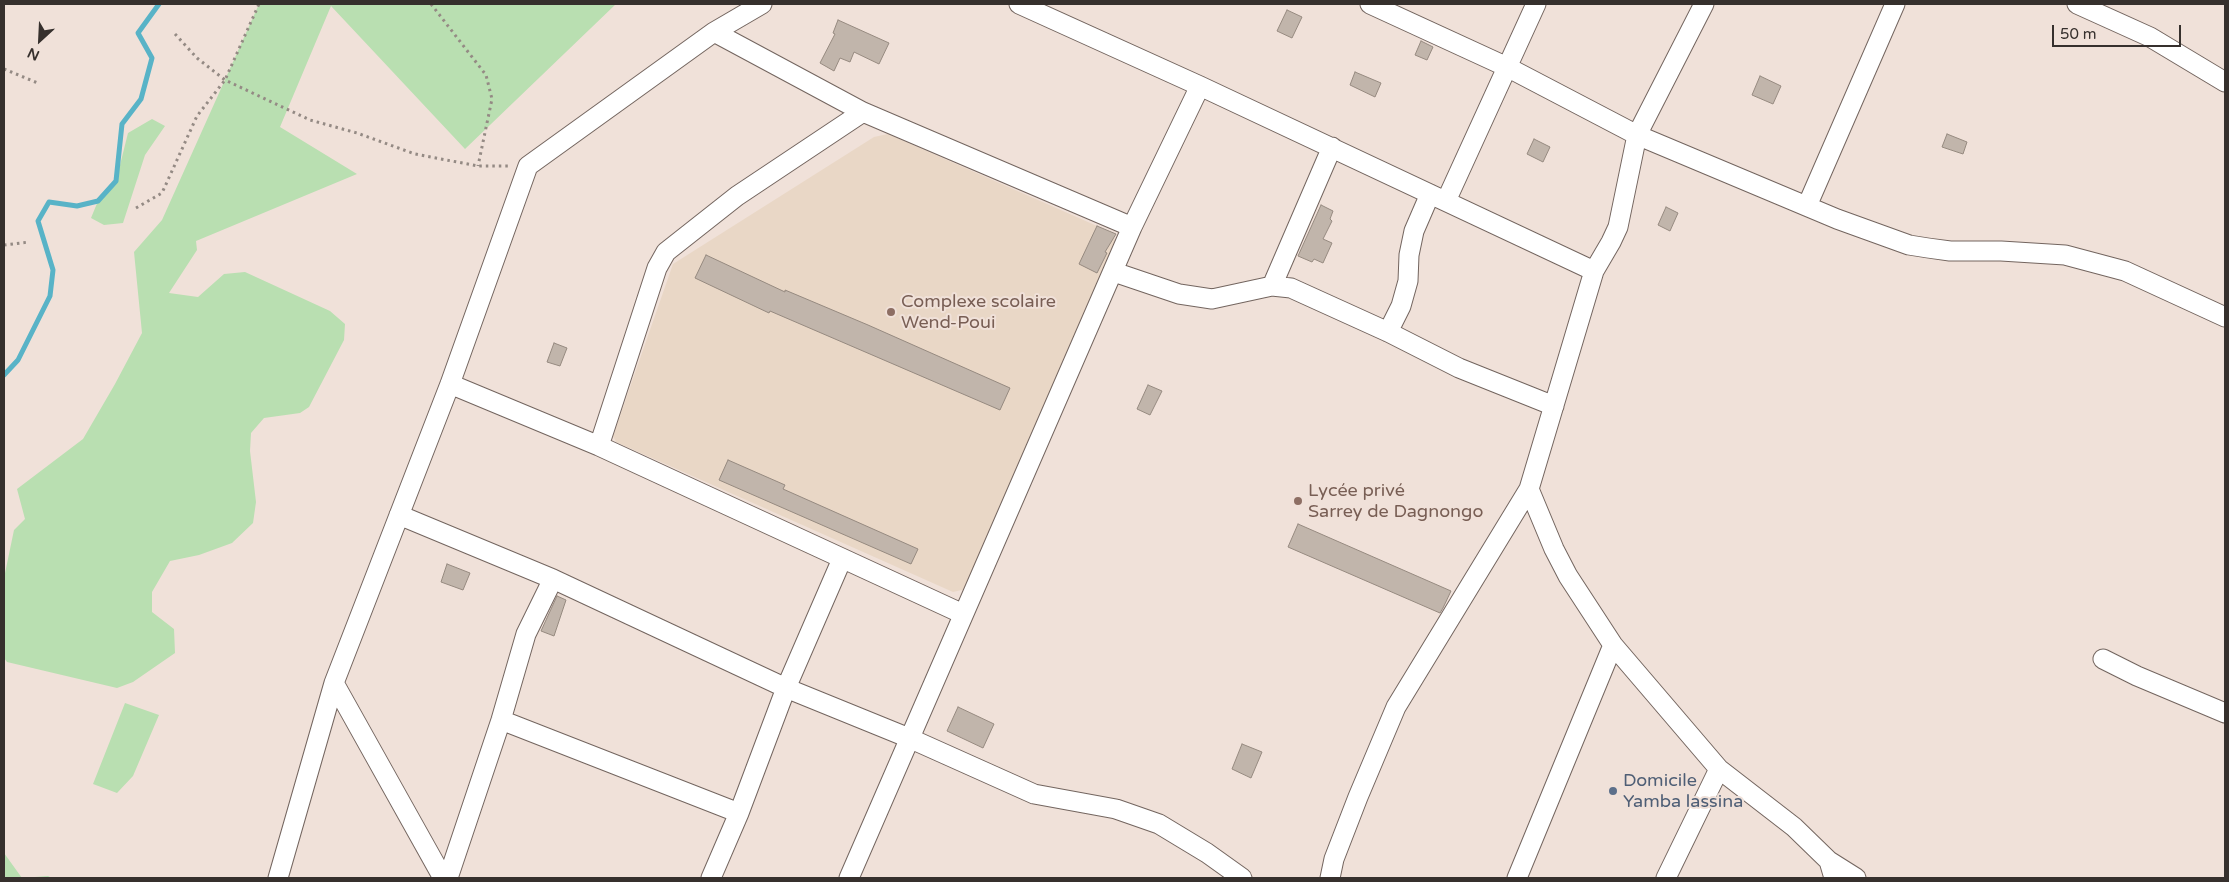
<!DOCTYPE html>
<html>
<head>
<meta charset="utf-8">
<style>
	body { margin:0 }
	#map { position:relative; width:2229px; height:882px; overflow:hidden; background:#f0e1d9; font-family:"Varela Round",sans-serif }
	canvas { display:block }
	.frame { position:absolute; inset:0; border:5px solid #36302d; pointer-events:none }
	.north { position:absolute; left:15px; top:15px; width:50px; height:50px; -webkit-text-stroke:4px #f0e1d9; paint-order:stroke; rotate:205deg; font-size:14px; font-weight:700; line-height:20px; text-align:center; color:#36302d }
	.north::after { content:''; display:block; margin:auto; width:18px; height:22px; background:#36302d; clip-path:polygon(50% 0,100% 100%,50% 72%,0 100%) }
	.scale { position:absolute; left:2052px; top:25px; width:129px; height:22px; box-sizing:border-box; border:2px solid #36302d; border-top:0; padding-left:6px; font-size:15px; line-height:18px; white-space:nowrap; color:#36302d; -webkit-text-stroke:4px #f0e1d9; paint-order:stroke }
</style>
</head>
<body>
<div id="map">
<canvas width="2229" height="882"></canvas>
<div class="frame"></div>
<div class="north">N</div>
<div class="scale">50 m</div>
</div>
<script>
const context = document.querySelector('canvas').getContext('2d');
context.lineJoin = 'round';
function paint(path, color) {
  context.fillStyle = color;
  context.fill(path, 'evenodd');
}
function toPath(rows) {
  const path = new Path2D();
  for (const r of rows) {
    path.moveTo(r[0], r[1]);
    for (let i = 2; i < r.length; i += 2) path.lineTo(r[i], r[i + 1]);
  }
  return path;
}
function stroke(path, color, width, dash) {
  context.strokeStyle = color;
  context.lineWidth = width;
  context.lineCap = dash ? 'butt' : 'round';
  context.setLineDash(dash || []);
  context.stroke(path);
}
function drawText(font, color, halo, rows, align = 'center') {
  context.font = font + ' "Varela Round",sans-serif';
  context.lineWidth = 4;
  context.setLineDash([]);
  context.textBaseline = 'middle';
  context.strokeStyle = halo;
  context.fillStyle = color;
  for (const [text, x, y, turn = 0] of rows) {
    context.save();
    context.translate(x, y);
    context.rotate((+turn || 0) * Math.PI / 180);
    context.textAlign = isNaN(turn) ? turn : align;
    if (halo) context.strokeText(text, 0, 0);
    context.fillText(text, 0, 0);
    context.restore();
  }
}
paint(toPath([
	[888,134,1113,233,1116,245,966,589,953,592,616,442,613,436,673,264,874,137]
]), '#e9d7c6');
paint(toPath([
	[259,4,616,4,465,149,331,6,280,127,357,174,196,241,197,250,169,293,198,297,224,274,245,272,330,311,345,324,344,340,309,407,300,413,264,418,251,433,250,451,256,502,253,523,232,543,199,555,170,561,152,592,152,612,174,629,175,653,133,682,117,688,7,662,4,658,4,578,14,530,25,519,17,489,83,439,115,384,142,333,134,252,162,220],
	[152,119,165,126,145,155,123,223,104,225,91,218,98,201,116,181,128,133],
	[125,703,159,715,133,776,117,793,93,784],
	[4,853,22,878,48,876,52,878,4,878]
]), '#b9dfb1');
stroke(toPath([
	[4,375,18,360,50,296,53,270,38,221,49,202,77,206,98,201,116,181,122,124,141,99,152,58,138,33,159,4]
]), '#58b3c7', 5);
const building = toPath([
	[1287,10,1302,17,1292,38,1277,31,1287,10],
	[838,20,889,43,879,64,854,52,850,62,840,58,834,71,820,63,835,34,833,33,838,20],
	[1421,41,1433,47,1427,60,1415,55,1421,41],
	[1355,72,1381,83,1375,97,1350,85,1355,72],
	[1760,76,1781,86,1773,104,1752,95,1760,76],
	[1947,134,1967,142,1963,154,1942,147,1947,134],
	[1534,139,1550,147,1543,162,1527,154,1534,139],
	[1321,205,1333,211,1330,219,1332,221,1323,239,1332,243,1323,263,1314,259,1312,262,1298,256,1321,205],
	[1666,207,1678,213,1670,231,1658,225,1666,207],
	[1097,226,1116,234,1105,252,1107,253,1097,273,1079,264,1097,226],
	[706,255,785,292,785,290,868,325,1010,388,1000,410,770,311,769,313,695,278,706,255],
	[554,343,567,348,560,366,547,362,554,343],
	[1148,385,1162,391,1150,415,1137,409,1148,385],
	[728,460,785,485,783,489,918,549,911,564,719,480,728,460],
	[1298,524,1451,591,1443,608,1440,613,1288,547,1298,524],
	[447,564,470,573,463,590,441,582,447,564],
	[557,596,566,600,554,636,541,631,557,596],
	[958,707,994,724,983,748,947,731,958,707],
	[1242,744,1262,752,1251,778,1232,769,1242,744]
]);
paint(building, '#c1b5ab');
stroke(building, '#968a80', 1);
const street = toPath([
	[1019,4,1200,86,1594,271],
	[1370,4,1507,67,1637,135,1837,219,1909,245,1928,248,1950,251,2001,251,2065,255,2125,271,2225,317],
	[1704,4,1637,135,1618,227,1611,242,1594,271,1529,489,1554,549,1568,576,1613,645,1719,769,1794,827,1829,861,1834,878],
	[2077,4,2150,37,2225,82],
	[714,32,863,112,1132,227],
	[1446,201,1536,4],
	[1807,206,1895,4],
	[1114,272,1179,294,1212,299,1272,286,1291,288,1388,332,1459,368,1554,406],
	[1272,286,1332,147],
	[1388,332,1401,306,1408,281,1409,255,1414,231,1430,194],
	[450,384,599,446,963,614],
	[599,446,657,268,666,252,737,196,863,112],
	[399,515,553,579,786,688,909,738,1034,794,1116,809,1159,824,1207,853,1242,878],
	[2103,659,2137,676,2225,713],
	[334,683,443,878],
	[501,720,739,813],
	[1829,861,1856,878],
	[278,878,334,683,450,384,528,166,714,32,762,4],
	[448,878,501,720,526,634,553,579],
	[711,878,739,813,786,688,842,559],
	[849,878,1132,227,1200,86],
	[1330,878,1334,859,1358,797,1396,707,1529,489],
	[1517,878,1613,645],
	[1666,878,1719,769]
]);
stroke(street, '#73655f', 21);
stroke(toPath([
	[431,4,486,75,492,99,478,166],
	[175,34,197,58,225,80,310,120,357,133,415,154,478,166,511,166],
	[4,69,40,84],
	[136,208,162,193,197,116,225,80,259,4],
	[4,245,29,242]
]), '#948a84', 3, [2.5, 4]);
stroke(street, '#fff', 19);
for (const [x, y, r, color] of [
	[891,312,5,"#8d6e63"],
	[1298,501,5,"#8d6e63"],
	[1613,791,5,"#5c6f8a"]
]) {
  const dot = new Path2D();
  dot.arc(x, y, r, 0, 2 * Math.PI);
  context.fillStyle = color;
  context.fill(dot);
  stroke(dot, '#f0e1d9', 2);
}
drawText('18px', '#785e54', '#f0e1d9', [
	["Complexe scolaire",901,302],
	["Wend-Poui",901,323],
	["Lycée privé",1308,491],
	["Sarrey de Dagnongo",1308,512]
], 'left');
drawText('18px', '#4e5e75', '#f0e1d9', [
	["Domicile",1623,781],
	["Yamba lassina",1623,802]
], 'left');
</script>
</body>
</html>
